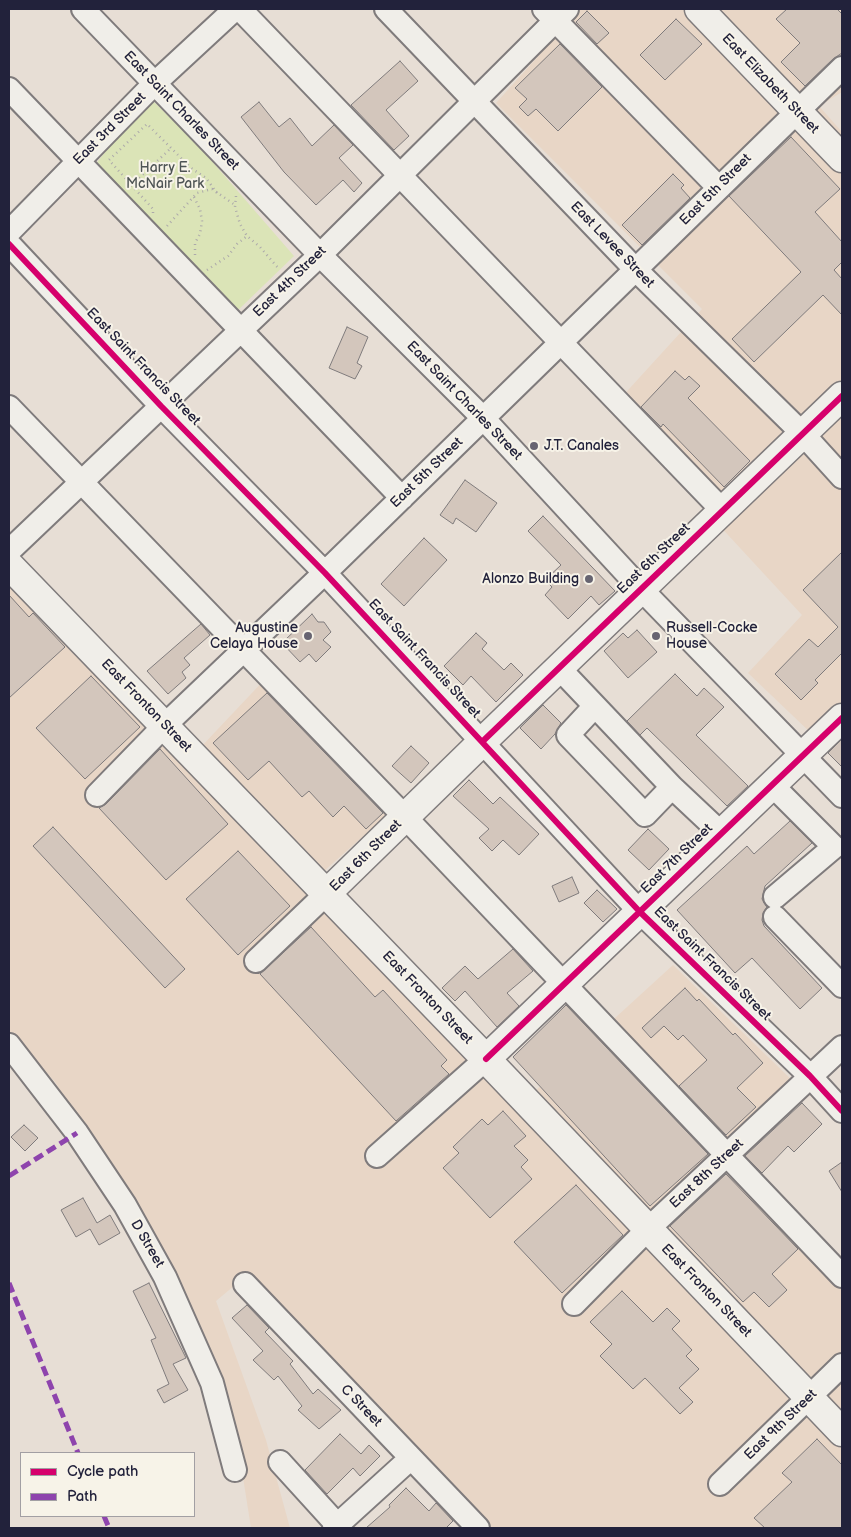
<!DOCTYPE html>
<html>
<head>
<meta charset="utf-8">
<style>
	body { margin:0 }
	#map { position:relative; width:851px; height:1537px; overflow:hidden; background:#e7ded5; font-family:"Balsamiq Sans",sans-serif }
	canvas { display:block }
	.frame { position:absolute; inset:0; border:10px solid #22223b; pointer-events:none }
	.legend { position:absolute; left:20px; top:1452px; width:175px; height:65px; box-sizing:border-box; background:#f7f3e8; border:1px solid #a29fa3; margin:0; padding:6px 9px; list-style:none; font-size:15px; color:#22223b }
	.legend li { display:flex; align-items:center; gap:10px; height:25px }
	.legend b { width:25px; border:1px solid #a29fa3 }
</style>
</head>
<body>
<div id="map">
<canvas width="851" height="1537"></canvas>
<div class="frame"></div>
<ul class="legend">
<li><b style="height:6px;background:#d6006c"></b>Cycle path</li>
<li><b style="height:6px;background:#8e44ad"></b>Path</li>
</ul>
</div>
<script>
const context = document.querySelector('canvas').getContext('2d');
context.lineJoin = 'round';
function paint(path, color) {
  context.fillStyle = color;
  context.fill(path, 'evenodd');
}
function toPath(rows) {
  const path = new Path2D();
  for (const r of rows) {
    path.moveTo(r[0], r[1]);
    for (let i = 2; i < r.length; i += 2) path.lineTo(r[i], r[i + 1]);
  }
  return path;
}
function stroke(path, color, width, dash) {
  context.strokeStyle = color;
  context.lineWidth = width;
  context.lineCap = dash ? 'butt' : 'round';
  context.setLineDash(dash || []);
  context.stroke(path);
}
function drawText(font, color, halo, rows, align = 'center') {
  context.font = font + ' "Balsamiq Sans",sans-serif';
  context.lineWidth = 4;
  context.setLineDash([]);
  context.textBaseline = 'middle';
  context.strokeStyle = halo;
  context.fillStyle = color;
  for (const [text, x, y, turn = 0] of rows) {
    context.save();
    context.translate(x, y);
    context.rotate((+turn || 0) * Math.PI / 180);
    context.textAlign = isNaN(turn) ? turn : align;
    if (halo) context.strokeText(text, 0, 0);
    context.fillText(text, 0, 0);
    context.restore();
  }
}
paint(toPath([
	[539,9,842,9,842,92,819,106,842,132,842,704,813,735,748,673,802,615,704,509,713,499,619,400,702,309,496,103,560,32],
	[9,550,200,748,267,677,395,808,324,871,534,1092,673,965,799,1087,727,1155,842,1276,842,1528,490,1528,247,1275,216,1301,266,1440,290,1528,251,1528,242,1471,149,1230,55,1082,9,1031]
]), '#e8d6c6');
paint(toPath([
	[154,102,196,143,294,256,234,314,95,165,130,120]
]), '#dbe4b7');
const building = toPath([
	[787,9,837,9,842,14,842,53,833,59,805,86,781,62,800,43,776,19,787,9],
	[587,11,609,33,597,44,576,22,587,11],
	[676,19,702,44,665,80,640,55,676,19],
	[560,44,602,87,558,131,536,109,528,116,519,107,527,99,515,88,560,44],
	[400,61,418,81,386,110,409,136,394,150,351,105,400,61],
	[259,102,279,127,290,118,312,146,334,125,353,145,339,158,362,183,354,192,343,180,316,205,284,172,241,117,259,102],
	[791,137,840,189,815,212,842,242,842,262,834,270,842,279,842,315,823,295,754,362,732,339,801,272,729,196,791,137],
	[673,174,684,185,681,188,690,198,642,245,622,225,673,174],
	[347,327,368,337,357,363,362,366,355,379,329,368,347,327],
	[675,371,685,380,689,376,700,386,688,398,750,461,724,487,663,424,661,427,641,407,675,371],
	[465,480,497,503,476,532,456,518,453,524,440,515,465,480],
	[543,516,615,591,599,605,591,596,568,619,545,595,552,587,545,580,561,565,528,531,543,516],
	[424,538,447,560,404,606,381,584,424,538],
	[842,552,842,653,815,680,818,683,801,700,775,674,809,639,818,647,838,627,803,590,842,552],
	[9,595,29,617,33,613,65,647,9,698,9,595],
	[312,614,318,622,324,622,331,632,323,640,331,647,316,662,309,654,300,662,282,643,312,614],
	[201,624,210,635,184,658,190,665,182,672,186,678,168,694,147,671,201,624],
	[637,630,657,652,628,678,604,651,623,633,628,638,637,630],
	[476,633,487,643,482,649,504,670,511,663,523,675,496,702,471,676,463,685,444,666,476,633],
	[675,674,697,696,704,688,724,707,696,735,748,786,727,806,647,728,640,735,627,721,675,674],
	[91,676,140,727,85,779,36,728,91,676],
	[267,693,383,813,366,829,344,806,333,817,309,791,302,797,269,761,248,780,213,743,267,693],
	[543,705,561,723,555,734,541,749,520,728,543,705],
	[842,739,842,767,828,753,842,739],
	[411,746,429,763,411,783,392,766,411,746],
	[160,749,228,824,166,880,99,808,106,804,160,749],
	[469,780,493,804,500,797,539,834,519,855,503,840,492,851,479,838,489,829,453,796,469,780],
	[790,821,812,843,765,886,762,899,767,907,763,913,762,920,764,926,822,988,800,1009,752,958,735,973,677,910,747,846,754,854,790,821],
	[53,827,185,969,165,988,33,846,53,827],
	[648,829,669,849,649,870,628,850,648,829],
	[238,851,290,906,238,955,186,899,238,851],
	[572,877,579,893,559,902,552,886,572,877],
	[597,890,617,909,603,922,584,903,597,890],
	[311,927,375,997,383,990,447,1060,441,1066,449,1074,396,1121,260,974,311,927],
	[513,949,533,971,507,993,519,1006,497,1027,465,991,455,1001,442,988,465,966,478,979,513,949],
	[685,988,697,1001,699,999,733,1035,735,1033,763,1063,737,1088,756,1107,726,1135,679,1086,707,1060,683,1035,678,1040,664,1026,651,1038,642,1028,685,988],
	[566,1005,708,1154,650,1206,513,1057,566,1005],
	[802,1103,822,1124,794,1152,788,1146,762,1173,745,1156,802,1103],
	[503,1111,526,1136,514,1146,528,1160,521,1167,532,1179,490,1218,443,1168,459,1153,453,1147,482,1119,488,1125,503,1111],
	[24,1125,38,1138,25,1151,11,1137,24,1125],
	[842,1162,842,1192,829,1171,842,1162],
	[726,1174,798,1249,772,1274,787,1290,769,1307,754,1292,743,1302,670,1226,726,1174],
	[576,1185,623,1235,562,1293,514,1242,576,1185],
	[83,1198,97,1223,110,1215,120,1233,99,1245,90,1229,76,1237,61,1210,83,1198],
	[149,1283,186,1358,173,1364,188,1390,164,1403,157,1390,169,1384,151,1340,156,1338,133,1291,149,1283],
	[622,1291,653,1322,667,1308,680,1321,672,1329,692,1350,686,1356,699,1369,679,1388,693,1402,680,1414,645,1378,633,1389,600,1356,612,1344,590,1322,622,1291],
	[247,1305,269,1328,265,1332,293,1361,290,1364,313,1394,318,1389,341,1410,319,1429,298,1410,302,1406,278,1376,274,1380,253,1360,263,1351,232,1318,247,1305],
	[340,1434,361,1454,369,1445,380,1456,360,1476,353,1468,327,1494,305,1470,340,1434],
	[817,1439,842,1465,842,1528,765,1528,754,1518,792,1482,782,1473,817,1439],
	[406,1488,429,1511,436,1503,453,1521,446,1528,366,1528,390,1507,389,1505,406,1488]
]);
paint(building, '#d3c6bc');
stroke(building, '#7f7b7c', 1);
const minor = toPath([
	[83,9,320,255,483,418,641,589,842,796],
	[240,9,723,511],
	[386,9,636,270,803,434,842,477],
	[544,9,719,188],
	[9,89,402,498],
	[9,232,155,83,235,9],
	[9,244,161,406,325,573,640,912,810,1076,842,1111],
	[9,407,405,817,842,1276],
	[9,551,320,255,567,9],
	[559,668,672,787,722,834],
	[594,707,568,735,645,815,672,787],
	[772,785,834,847,775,897],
	[97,795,165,725,336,562,842,68],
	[775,917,842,986],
	[256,961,326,894],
	[9,1045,77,1133,125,1205,165,1277,212,1383,235,1470],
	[377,1156,486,1059],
	[245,1284,478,1528],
	[574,1304,647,1230,842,1047],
	[280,1462,340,1528],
	[720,1484,842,1365],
	[334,1528,411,1458]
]);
const major = toPath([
	[699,9,842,158],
	[9,565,486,1059,842,1432],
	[326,894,483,741,842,396],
	[486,1059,842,718]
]);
stroke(minor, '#7f7b7c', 26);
stroke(major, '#7f7b7c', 31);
stroke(toPath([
	[132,185,171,148],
	[236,196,235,207,240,224,247,236,260,247,279,269],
	[194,197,200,209,202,221,200,234,195,243,195,256],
	[153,213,153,209,109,160,147,124,191,168,206,178,217,193],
	[167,226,197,193,212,189,235,205],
	[207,270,228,256,237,244,247,236]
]), '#aca9aa', 2.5, [1, 4]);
stroke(minor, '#f0eee9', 22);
stroke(major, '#f0eee9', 28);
stroke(toPath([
	[9,1176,77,1133],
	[9,1283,78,1453],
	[104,1516,109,1528]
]), '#8e44ad', 5, [10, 5]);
stroke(toPath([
	[9,244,161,406,325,573,640,912,810,1076,842,1111],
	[483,741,842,396],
	[486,1059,842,718]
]), '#d6006c', 6);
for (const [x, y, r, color] of [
	[534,446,5,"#676471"],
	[589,579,5,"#676471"],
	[308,636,5,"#676471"],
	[656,636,5,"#676471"]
]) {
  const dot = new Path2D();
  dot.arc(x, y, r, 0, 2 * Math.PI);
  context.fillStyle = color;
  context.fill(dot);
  stroke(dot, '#f7f3e8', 2);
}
drawText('14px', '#22223b', '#f7f3e8', [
	["East Elizabeth Street",770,84,46],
	["East Saint Charles Street",181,111,46],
	["East 3rd Street",110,129,-45],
	["East 5th Street",716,190,-45],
	["East Levee Street",612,245,46],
	["East 4th Street",290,282,-44],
	["East Saint Francis Street",143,367,46],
	["East Saint Charles Street",464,401,46],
	["East 5th Street",427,473,-44],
	["East 6th Street",654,559,-44],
	["East Saint Francis Street",424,659,47],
	["East Fronton Street",146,706,46],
	["East 6th Street",366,856,-45],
	["East 7th Street",677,859,-44],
	["East Saint Francis Street",712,964,44],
	["East Fronton Street",427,998,46],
	["East 8th Street",707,1174,-43],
	["D Street",147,1244,60],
	["East Fronton Street",706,1291,46],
	["C Street",361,1406,46],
	["East 9th Street",781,1425,-44]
]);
drawText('14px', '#4e5454', '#f7f3e8', [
	["Harry E.",165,168],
	["McNair Park",165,184]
]);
drawText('14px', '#22223b', '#f7f3e8', [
	["J.T. Canales",544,446],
	["Alonzo Building",579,579,"right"],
	["Augustine",298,628,"right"],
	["Celaya House",298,644,"right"],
	["Russell-Cocke",666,628],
	["House",666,644]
], 'left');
</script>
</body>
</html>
